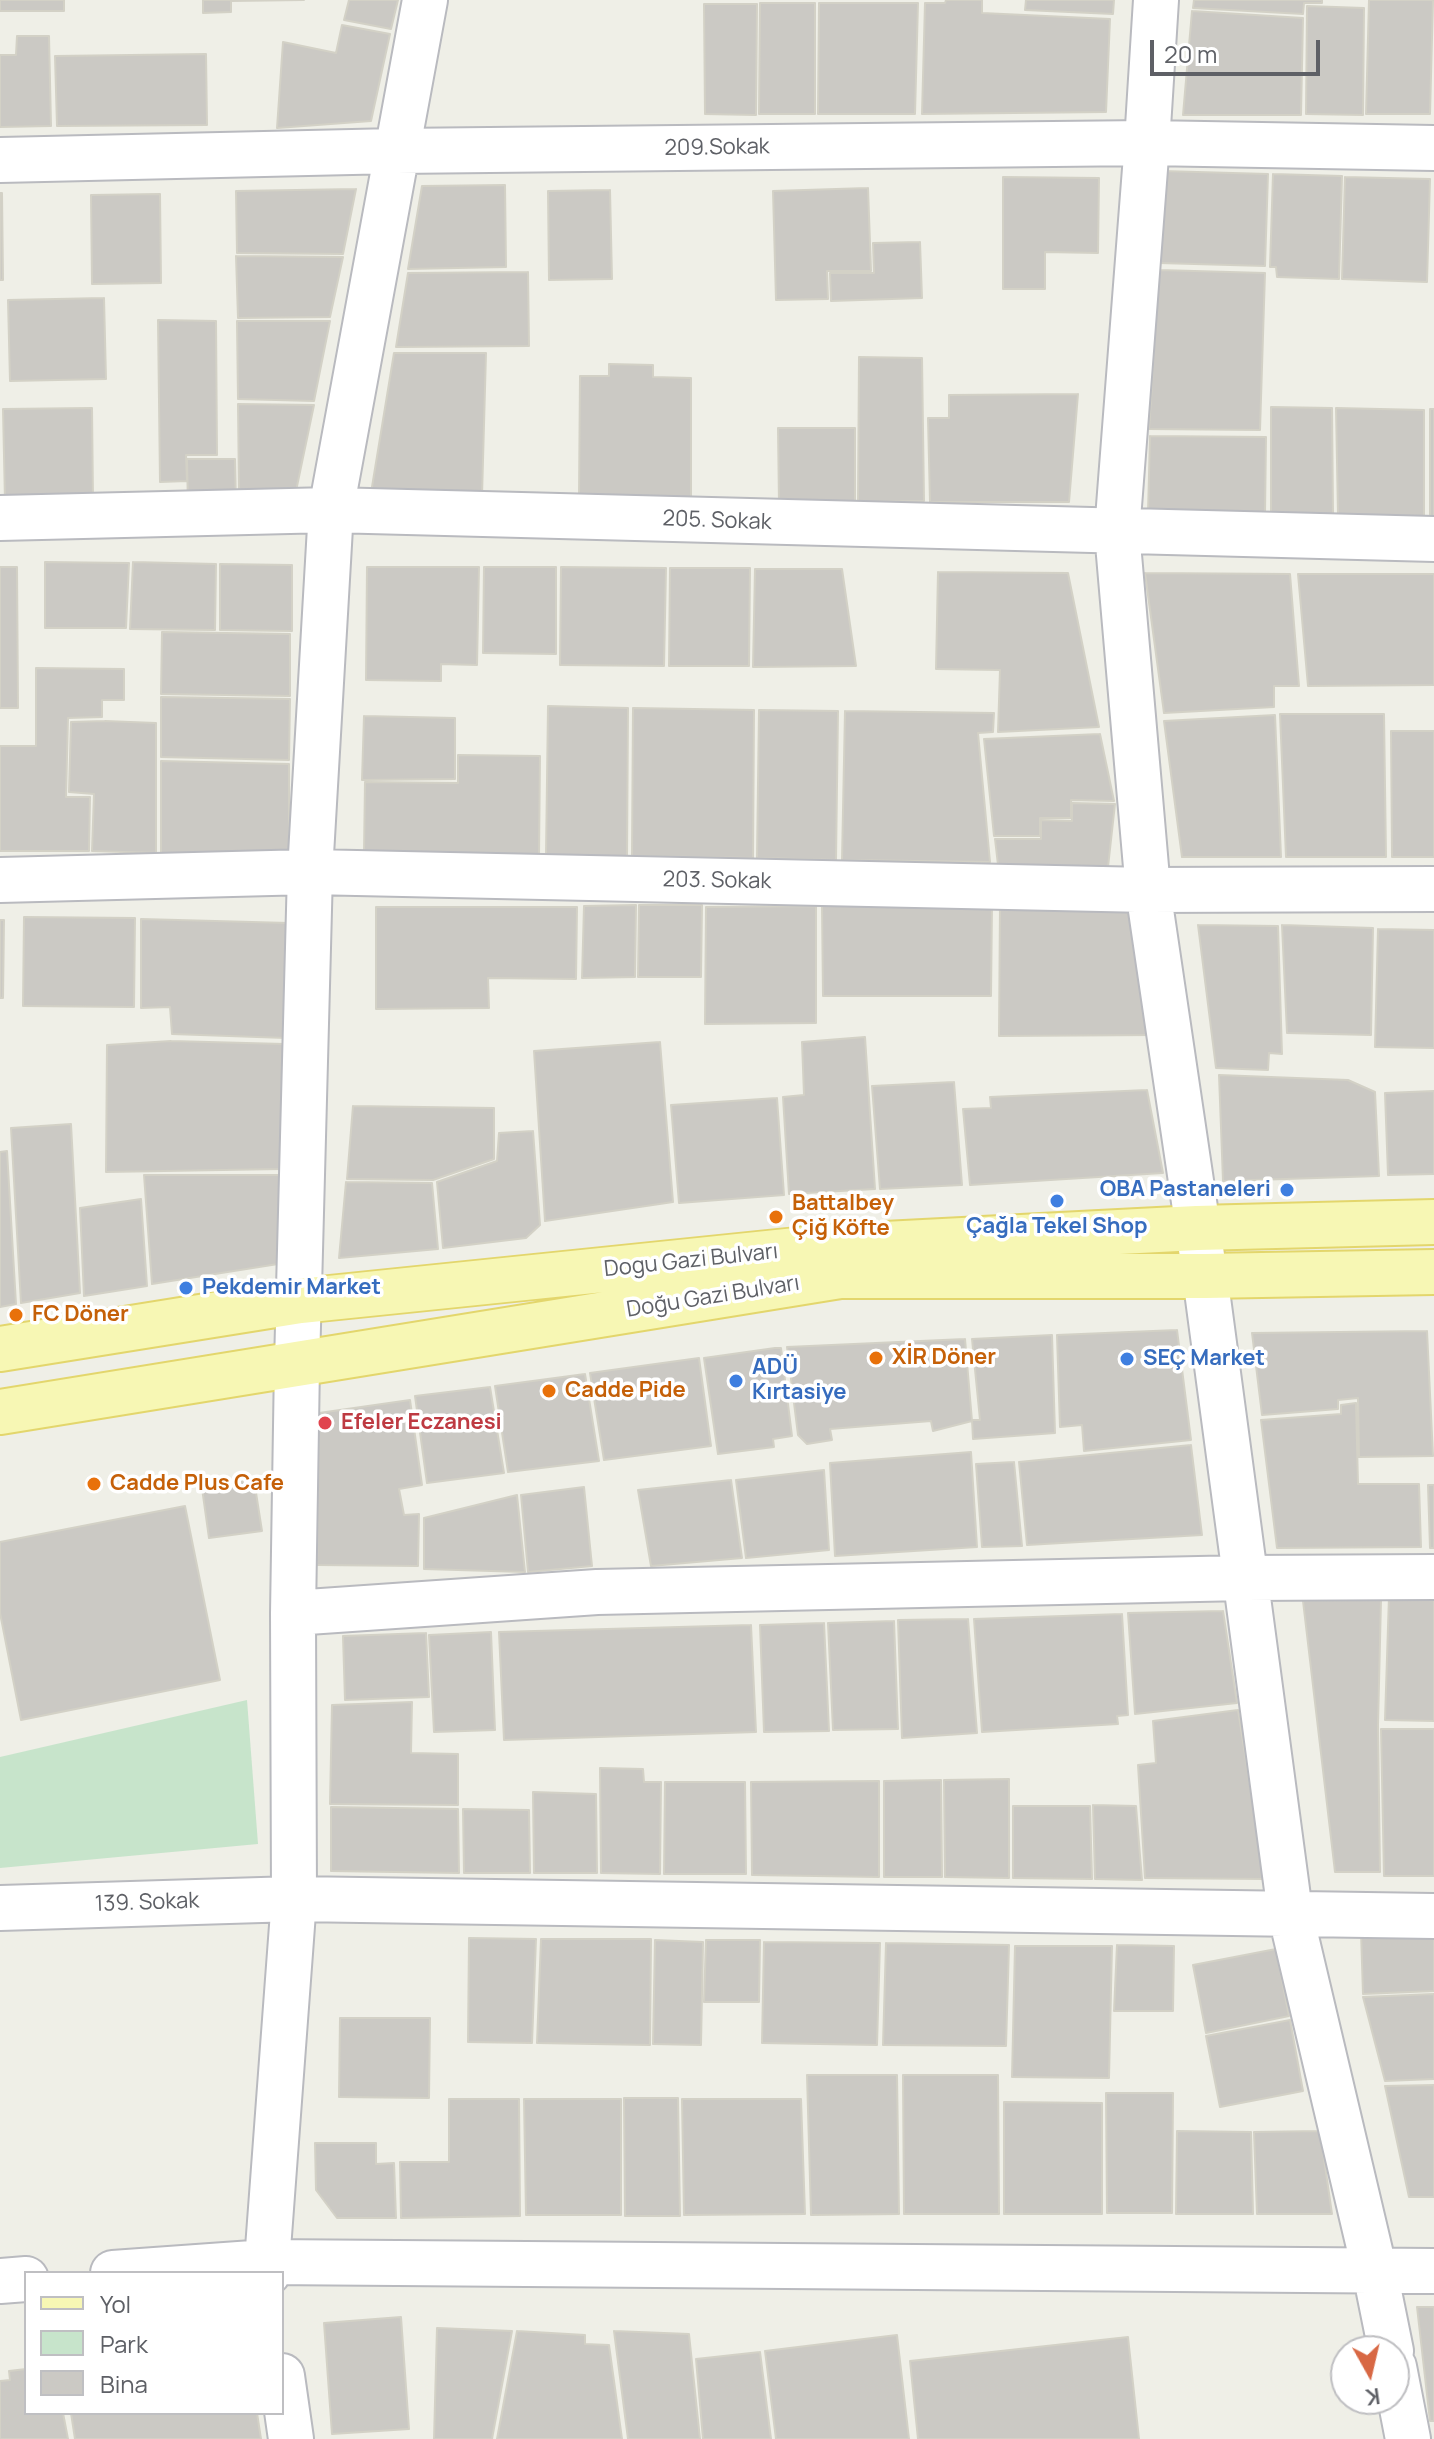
<!DOCTYPE html>
<html>
<head>
<meta charset="utf-8">
<style>
	body { margin:0 }
	#map { position:relative; width:1434px; height:2439px; overflow:hidden; background:#efefe7; font-family:Manrope,sans-serif }
	canvas { display:block }
	.legend { position:absolute; left:24px; top:2271px; width:260px; height:144px; box-sizing:border-box; background:#fff; border:2px solid #bfbfc2; margin:0; padding:10px 14px; list-style:none; font-size:24px; color:#5e6066 }
	.legend li { display:flex; align-items:center; gap:16px; height:40px }
	.legend b { width:40px; border:2px solid #bfbfc2 }
	.north { position:absolute; left:1330px; top:2335px; width:80px; height:80px; box-sizing:border-box; background:#fff; border:2px solid #bfbfc2; border-radius:50%; rotate:172deg; font-size:22px; font-weight:700; line-height:32px; text-align:center; color:#5e6066 }
	.north::after { content:''; display:block; margin:auto; width:28px; height:36px; background:#d86844; clip-path:polygon(50% 0,100% 100%,50% 72%,0 100%) }
	.scale { position:absolute; left:1150px; top:40px; width:170px; height:36px; box-sizing:border-box; border:4px solid #5e6066; border-top:0; padding-left:10px; font-size:24px; line-height:28px; white-space:nowrap; color:#5e6066; -webkit-text-stroke:6px #fff; paint-order:stroke }
</style>
</head>
<body>
<div id="map">
<canvas width="1434" height="2439"></canvas>
<ul class="legend">
<li><b style="height:10px;background:#f7f7b4"></b>Yol</li>
<li><b style="height:22px;background:#c7e4cb"></b>Park</li>
<li><b style="height:22px;background:#cbc9c4"></b>Bina</li>
</ul>
<div class="north">K</div>
<div class="scale">20 m</div>
</div>
<script>
const context = document.querySelector('canvas').getContext('2d');
context.lineJoin = 'round';
function paint(path, color) {
  context.fillStyle = color;
  context.fill(path, 'evenodd');
}
function toPath(rows) {
  const path = new Path2D();
  for (const r of rows) {
    path.moveTo(r[0], r[1]);
    for (let i = 2; i < r.length; i += 2) path.lineTo(r[i], r[i + 1]);
  }
  return path;
}
function stroke(path, color, width, dash) {
  context.strokeStyle = color;
  context.lineWidth = width;
  context.lineCap = dash ? 'butt' : 'round';
  context.setLineDash(dash || []);
  context.stroke(path);
}
function drawText(font, color, halo, rows, align = 'center') {
  context.font = font + ' Manrope,sans-serif';
  context.lineWidth = 7;
  context.setLineDash([]);
  context.textBaseline = 'middle';
  context.strokeStyle = halo;
  context.fillStyle = color;
  for (const [text, x, y, turn = 0] of rows) {
    context.save();
    context.translate(x, y);
    context.rotate((+turn || 0) * Math.PI / 180);
    context.textAlign = isNaN(turn) ? turn : align;
    if (halo) context.strokeText(text, 0, 0);
    context.fillText(text, 0, 0);
    context.restore();
  }
}
paint(toPath([
	[247,1700,258,1844,0,1868,0,1757]
]), '#c7e4cb');
const building = toPath([
	[0,0,64,0,64,11,0,11,0,0],
	[203,0,304,0,231,1,231,12,203,13,203,0],
	[349,0,398,0,391,29,344,20,349,0],
	[946,0,982,0,982,13,1110,19,1106,112,922,114,925,3,945,3,946,0],
	[1026,0,1114,0,1113,14,1025,10,1026,0],
	[1194,0,1322,0,1322,3,1304,3,1303,14,1193,8,1194,0],
	[1369,0,1433,0,1430,114,1366,114,1369,0],
	[760,3,815,3,815,114,759,114,760,3],
	[819,3,918,3,915,114,818,114,819,3],
	[704,4,757,4,756,115,705,114,704,4],
	[1307,6,1364,8,1363,115,1306,114,1307,6],
	[1192,11,1303,18,1301,115,1183,115,1192,11],
	[342,25,390,34,371,121,277,128,283,42,336,53,342,25],
	[17,36,49,36,51,126,0,127,0,55,16,55,17,36],
	[206,54,207,125,57,126,55,56,206,54],
	[1162,171,1268,174,1265,266,1159,263,1162,171],
	[1273,174,1342,176,1339,279,1277,277,1276,267,1270,267,1273,174],
	[1003,177,1099,178,1098,253,1045,252,1045,289,1003,289,1003,177],
	[1345,177,1430,179,1427,282,1342,279,1345,177],
	[505,185,506,267,408,269,422,186,505,185],
	[868,188,871,271,827,271,828,299,776,300,773,191,868,188],
	[356,189,343,254,237,253,236,191,356,189],
	[610,190,612,279,549,280,548,191,610,190],
	[0,193,2,193,3,280,0,280,0,193],
	[160,194,161,283,92,284,91,195,160,194],
	[920,242,922,298,831,301,830,273,874,273,873,243,920,242],
	[236,256,343,257,330,317,238,318,236,256],
	[1159,270,1265,273,1260,430,1149,429,1159,270],
	[528,272,529,346,396,347,408,273,528,272],
	[104,298,106,379,10,381,8,300,104,298],
	[158,320,216,321,217,455,186,455,187,481,160,482,158,320],
	[237,321,330,321,314,401,238,399,237,321],
	[394,353,486,353,482,496,371,493,394,353],
	[859,357,922,358,924,501,858,502,859,357],
	[609,364,653,365,653,377,691,378,691,497,579,497,580,376,609,376,609,364],
	[1078,394,1069,502,930,502,928,418,949,418,949,395,1078,394],
	[238,404,314,405,296,491,239,492,238,404],
	[1271,407,1332,408,1333,515,1271,513,1271,407],
	[92,408,93,501,5,502,3,409,92,408],
	[1336,408,1424,410,1424,516,1338,515,1336,408],
	[1430,409,1434,409,1434,516,1430,516,1430,409],
	[778,428,855,428,855,504,779,504,778,428],
	[1150,436,1266,437,1265,514,1148,513,1150,436],
	[187,459,235,459,236,506,188,507,187,459],
	[45,562,129,563,126,628,45,628,45,562],
	[133,562,216,564,215,630,130,629,133,562],
	[220,564,292,565,292,631,220,630,220,564],
	[0,567,17,567,18,708,0,708,0,567],
	[367,567,479,567,477,665,441,664,441,681,366,680,367,567],
	[484,567,556,567,556,654,483,653,484,567],
	[561,567,666,568,664,666,560,665,561,567],
	[670,568,750,568,749,666,669,666,670,568],
	[755,569,842,569,856,666,753,667,755,569],
	[938,572,1068,573,1099,727,998,732,1000,670,936,669,938,572],
	[1145,573,1290,574,1299,686,1274,686,1274,707,1164,713,1145,573],
	[1298,574,1434,574,1434,685,1308,686,1298,574],
	[162,632,290,634,290,696,161,694,162,632],
	[36,668,124,669,124,700,102,700,102,717,68,718,66,797,90,797,89,851,0,851,0,746,36,746,36,668],
	[161,697,290,699,289,760,161,757,161,697],
	[548,706,628,708,627,857,546,855,548,706],
	[633,708,754,710,753,858,632,856,633,708],
	[759,710,838,711,836,860,757,858,759,710],
	[845,711,994,713,993,732,978,733,990,862,842,860,845,711],
	[1280,714,1384,714,1386,857,1286,857,1280,714],
	[1275,715,1281,857,1182,857,1164,721,1275,715],
	[364,716,455,718,455,779,362,780,364,716],
	[105,721,156,723,156,853,92,851,94,794,69,792,71,722,105,721],
	[1391,731,1434,731,1434,857,1392,857,1391,731],
	[1100,734,1114,801,1071,800,1071,818,1040,818,1040,836,994,836,984,739,1100,734],
	[458,755,540,756,539,856,364,853,365,782,458,783,458,755],
	[161,761,289,764,289,854,161,854,161,761],
	[1072,803,1115,804,1108,867,998,865,995,839,1041,839,1041,820,1072,821,1072,803],
	[1138,903,1156,1035,999,1036,1000,905,1138,903],
	[992,904,991,996,823,996,822,905,992,904],
	[636,905,635,977,582,978,584,906,636,905],
	[639,905,702,905,701,977,638,977,639,905],
	[816,906,816,1023,705,1024,706,907,816,906],
	[376,907,577,907,576,979,488,978,489,1008,376,1009,376,907],
	[24,917,135,918,134,1007,23,1006,24,917],
	[141,919,289,923,286,1038,172,1034,170,1007,141,1008,141,919],
	[0,920,4,920,3,998,0,998,0,920],
	[1198,925,1278,926,1282,1054,1269,1053,1268,1070,1216,1068,1198,925],
	[1282,925,1373,928,1371,1035,1287,1033,1282,925],
	[1378,929,1434,930,1434,1048,1375,1047,1378,929],
	[865,1037,875,1189,789,1194,783,1097,804,1095,802,1042,865,1037],
	[171,1041,284,1044,281,1169,106,1172,107,1045,171,1041],
	[660,1042,673,1202,545,1221,534,1051,660,1042],
	[1219,1075,1348,1080,1375,1092,1379,1176,1223,1181,1219,1075],
	[954,1082,962,1185,880,1189,872,1086,954,1082],
	[1147,1090,1163,1173,970,1185,963,1109,991,1108,990,1097,1147,1090],
	[1434,1091,1434,1174,1388,1175,1385,1093,1434,1091],
	[777,1098,784,1195,679,1203,671,1105,777,1098],
	[353,1106,494,1108,494,1159,433,1180,347,1179,353,1106],
	[71,1124,80,1293,21,1303,11,1128,71,1124],
	[533,1131,540,1225,526,1238,443,1248,437,1182,497,1161,499,1133,533,1131],
	[7,1151,16,1304,0,1307,0,1152,7,1151],
	[144,1175,281,1175,278,1264,152,1284,144,1175],
	[346,1182,432,1183,438,1249,339,1258,346,1182],
	[141,1199,147,1286,84,1296,80,1208,141,1199],
	[1177,1330,1191,1440,1084,1451,1082,1425,1060,1427,1057,1335,1177,1330],
	[1427,1331,1433,1456,1359,1457,1358,1398,1338,1400,1338,1409,1262,1415,1252,1333,1427,1331],
	[1052,1335,1055,1433,973,1439,972,1420,980,1420,972,1339,1052,1335],
	[965,1339,972,1421,933,1431,931,1421,830,1429,832,1440,807,1444,798,1435,787,1347,965,1339],
	[775,1348,781,1348,792,1436,773,1439,774,1447,718,1454,704,1358,775,1348],
	[699,1358,711,1446,604,1460,590,1373,699,1358],
	[585,1374,599,1461,508,1472,495,1386,585,1374],
	[490,1387,504,1473,427,1483,415,1396,490,1387],
	[410,1400,422,1485,399,1489,404,1515,419,1514,418,1566,317,1565,319,1413,410,1400],
	[1356,1403,1358,1484,1419,1484,1421,1547,1277,1548,1261,1420,1341,1414,1341,1405,1356,1403],
	[1191,1445,1202,1535,1027,1545,1019,1462,1191,1445],
	[971,1452,977,1547,835,1556,830,1463,971,1452],
	[1014,1462,1022,1546,982,1547,976,1464,1014,1462],
	[824,1470,829,1550,746,1558,736,1480,824,1470],
	[254,1480,262,1531,209,1538,202,1488,254,1480],
	[731,1480,742,1558,651,1566,638,1490,731,1480],
	[1428,1485,1434,1485,1434,1548,1430,1548,1428,1485],
	[584,1487,592,1566,528,1572,521,1495,584,1487],
	[517,1495,525,1572,424,1569,424,1518,517,1495],
	[185,1506,220,1680,21,1720,0,1613,0,1542,185,1506],
	[1434,1595,1434,1721,1385,1720,1389,1596,1434,1595],
	[1381,1600,1378,1725,1380,1872,1335,1872,1303,1601,1381,1600],
	[1223,1611,1237,1703,1135,1714,1128,1613,1223,1611],
	[1122,1614,1128,1715,1117,1716,1118,1724,982,1732,974,1619,1122,1614],
	[968,1619,977,1733,902,1738,898,1620,968,1619],
	[894,1621,898,1729,833,1730,828,1623,894,1621],
	[824,1623,829,1731,764,1732,760,1625,824,1623],
	[751,1625,756,1732,504,1740,499,1632,751,1625],
	[491,1632,495,1730,434,1732,429,1635,491,1632],
	[426,1633,429,1697,345,1700,343,1636,426,1633],
	[412,1702,411,1753,458,1754,458,1805,330,1804,332,1705,412,1702],
	[1238,1710,1265,1879,1145,1878,1138,1765,1156,1763,1153,1721,1238,1710],
	[1381,1729,1434,1729,1434,1876,1384,1876,1381,1729],
	[600,1768,643,1769,644,1782,661,1782,660,1874,601,1873,600,1768],
	[1009,1779,1009,1878,945,1877,944,1780,1009,1779],
	[941,1780,942,1877,884,1877,884,1781,941,1780],
	[879,1781,879,1877,752,1875,751,1782,879,1781],
	[665,1782,745,1782,746,1874,664,1874,665,1782],
	[533,1792,596,1794,597,1873,534,1873,533,1792],
	[1093,1805,1136,1806,1142,1880,1095,1879,1093,1805],
	[1013,1806,1090,1806,1092,1879,1013,1878,1013,1806],
	[331,1807,458,1809,459,1873,331,1871,331,1807],
	[463,1809,529,1810,530,1873,464,1873,463,1809],
	[1434,1928,1434,1991,1363,1994,1361,1932,1434,1928],
	[469,1938,536,1939,532,2043,468,2042,469,1938],
	[541,1939,651,1939,650,2045,537,2043,541,1939],
	[655,1940,703,1942,701,2045,653,2044,655,1940],
	[706,1940,760,1940,759,2002,704,2002,706,1940],
	[764,1942,880,1943,877,2045,762,2043,764,1942],
	[886,1943,1009,1945,1006,2046,883,2045,886,1943],
	[1117,1945,1174,1946,1173,2011,1114,2011,1117,1945],
	[1015,1946,1112,1946,1109,2078,1012,2077,1015,1946],
	[1276,1949,1289,2016,1206,2033,1193,1965,1276,1949],
	[1434,1994,1434,2079,1385,2081,1363,1997,1434,1994],
	[340,2018,430,2018,429,2098,339,2097,340,2018],
	[1290,2020,1303,2091,1220,2107,1206,2036,1290,2020],
	[807,2075,897,2075,899,2214,811,2215,807,2075],
	[903,2075,998,2075,999,2214,904,2214,903,2075],
	[1434,2085,1434,2197,1409,2197,1385,2086,1434,2085],
	[1106,2093,1173,2093,1172,2213,1107,2213,1106,2093],
	[624,2098,678,2098,680,2216,625,2216,624,2098],
	[449,2099,519,2099,520,2216,401,2218,400,2162,449,2162,449,2099],
	[524,2099,621,2099,621,2215,526,2215,524,2099],
	[682,2099,801,2099,805,2214,684,2215,682,2099],
	[1004,2102,1102,2103,1102,2214,1004,2214,1004,2102],
	[1177,2131,1251,2132,1253,2214,1176,2214,1177,2131],
	[1320,2131,1332,2214,1257,2214,1254,2132,1320,2131],
	[315,2143,376,2143,376,2164,394,2163,396,2218,337,2218,316,2190,315,2143],
	[1417,2307,1434,2307,1434,2421,1430,2421,1417,2307],
	[401,2317,409,2429,332,2434,324,2323,401,2317],
	[437,2328,512,2331,492,2439,434,2439,437,2328],
	[517,2331,585,2335,585,2344,609,2345,622,2439,497,2439,517,2331],
	[614,2331,689,2334,700,2439,628,2439,614,2331],
	[897,2335,909,2439,776,2439,765,2351,897,2335],
	[1128,2337,1139,2439,918,2439,910,2361,1128,2337],
	[760,2352,771,2439,703,2439,696,2359,760,2352],
	[26,2369,26,2413,63,2413,68,2439,0,2439,0,2381,10,2380,9,2371,26,2369],
	[71,2413,257,2413,261,2439,75,2439,71,2413]
]);
paint(building, '#cbc9c4');
stroke(building, '#d3d1c6', 2);
const minor = toPath([
	[1156,0,1147,143,1117,532,1148,890,1205,1276,1290,1912,1375,2272,1391,2351],
	[0,160,396,151,1147,143,1434,148],
	[0,518,331,510,1434,539],
	[0,880,310,872,1148,890,1434,889],
	[293,1613,597,1592,1245,1578,1434,1577],
	[0,1908,294,1899,1434,1916],
	[113,2273,267,2262,1434,2271],
	[268,2273,267,2262,294,1899,293,1613,297,1364,310,872,331,510,425,0],
	[0,2281,26,2279],
	[1394,2367,1408,2439],
	[282,2376,291,2439]
]);
const primary = toPath([
	[0,1349,300,1301,826,1247,1197,1228,1434,1222],
	[0,1412,840,1276,1205,1276,1434,1272]
]);
stroke(minor, '#b9babf', 48);
stroke(primary, '#e3d66c', 48);
stroke(minor, '#fff', 44);
stroke(primary, '#f7f7b4', 44);
for (const [x, y, r, color] of [
	[1287,1190,8,"#3f7fe0"],
	[1057,1201,8,"#3f7fe0"],
	[776,1217,8,"#e8710a"],
	[186,1288,8,"#3f7fe0"],
	[16,1315,8,"#e8710a"],
	[876,1358,8,"#e8710a"],
	[1127,1359,8,"#3f7fe0"],
	[736,1381,8,"#3f7fe0"],
	[549,1391,8,"#e8710a"],
	[325,1423,8,"#e0444e"],
	[94,1484,8,"#e8710a"]
]) {
  const dot = new Path2D();
  dot.arc(x, y, r, 0, 2 * Math.PI);
  context.fillStyle = color;
  context.fill(dot);
  stroke(dot, '#fff', 3);
}
drawText('22px', '#5e6066', '#fff', [
	["209.Sokak",717,148,-1],
	["205. Sokak",717,521,2],
	["203. Sokak",717,881,1],
	["Dogu Gazi Bulvarı",691,1261,-6],
	["Doğu Gazi Bulvarı",713,1297,-9],
	["139. Sokak",147,1903,-2]
]);
drawText('bold 22px', '#366cbe', '#fff', [
	["OBA Pastaneleri",1271,1190,"right"],
	["Çağla Tekel Shop",1057,1227,"center"],
	["Pekdemir Market",202,1288],
	["SEÇ Market",1143,1359],
	["ADÜ",752,1368],
	["Kırtasiye",752,1393]
], 'left');
drawText('bold 22px', '#c56008', '#fff', [
	["Battalbey",792,1204],
	["Çiğ Köfte",792,1229],
	["FC Döner",32,1315],
	["XİR Döner",892,1358],
	["Cadde Pide",565,1391],
	["Cadde Plus Cafe",110,1484]
], 'left');
drawText('bold 22px', '#be3a42', '#fff', [
	["Efeler Eczanesi",341,1423]
], 'left');
</script>
</body>
</html>
